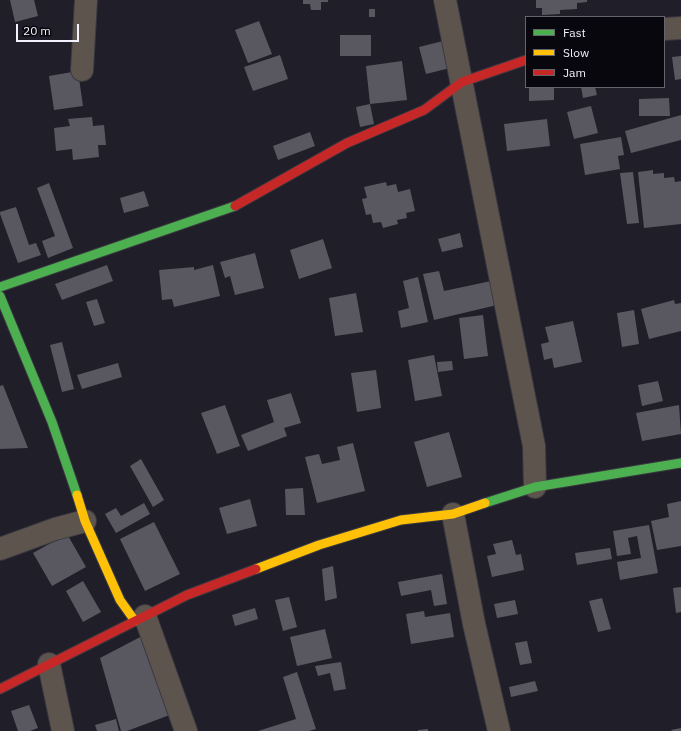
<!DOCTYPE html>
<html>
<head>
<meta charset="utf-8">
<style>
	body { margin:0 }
	#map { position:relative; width:681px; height:731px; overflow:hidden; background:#201e28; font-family:"IBM Plex Sans",sans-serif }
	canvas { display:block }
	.legend { position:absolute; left:525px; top:16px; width:140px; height:72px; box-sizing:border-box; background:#08070d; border:1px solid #66656d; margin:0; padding:5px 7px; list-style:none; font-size:12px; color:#f2f1fc }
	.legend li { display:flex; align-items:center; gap:8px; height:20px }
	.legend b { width:20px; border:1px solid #66656d }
	.scale { position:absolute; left:16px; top:24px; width:63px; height:18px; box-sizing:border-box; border:2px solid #f2f1fc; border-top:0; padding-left:5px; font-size:12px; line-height:14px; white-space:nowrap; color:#f2f1fc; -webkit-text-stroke:3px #08070d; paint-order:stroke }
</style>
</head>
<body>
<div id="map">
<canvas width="681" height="731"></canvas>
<ul class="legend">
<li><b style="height:5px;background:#4caf50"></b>Fast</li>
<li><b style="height:5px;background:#ffc107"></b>Slow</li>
<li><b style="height:5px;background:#c62828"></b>Jam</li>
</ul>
<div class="scale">20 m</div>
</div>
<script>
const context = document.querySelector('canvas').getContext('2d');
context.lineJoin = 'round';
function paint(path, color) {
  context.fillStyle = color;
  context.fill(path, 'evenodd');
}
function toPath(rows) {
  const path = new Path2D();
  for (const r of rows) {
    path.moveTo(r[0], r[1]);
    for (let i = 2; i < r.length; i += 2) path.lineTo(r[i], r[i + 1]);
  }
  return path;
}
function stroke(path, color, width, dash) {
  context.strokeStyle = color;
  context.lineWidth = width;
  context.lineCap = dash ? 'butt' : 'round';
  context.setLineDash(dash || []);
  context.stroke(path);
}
paint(toPath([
	[10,0,34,0,38,16,15,22],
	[303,0,328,0,328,2,321,2,321,10,311,10,310,4,303,4],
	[536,0,587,0,587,2,577,3,577,9,560,10,560,14,542,15,542,8,536,8],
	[369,9,375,9,375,17,369,17],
	[259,21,272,54,248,63,235,30],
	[340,35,371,35,371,56,340,56],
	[443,41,450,68,426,74,419,47],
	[280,55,288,79,253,91,244,67],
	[681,56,681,79,675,80,672,57],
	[402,61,407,100,370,104,366,66],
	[78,71,83,106,54,110,49,76],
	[529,87,554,87,554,100,529,101],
	[581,87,595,87,597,95,583,98],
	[669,98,670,116,639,116,639,99],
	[370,104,374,124,360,127,356,107],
	[591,106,598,133,574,139,567,112],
	[681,115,681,140,631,153,625,131],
	[92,117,93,126,104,125,106,145,98,145,99,157,73,160,72,149,56,151,54,128,70,126,68,119],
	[547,119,550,146,507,151,504,124],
	[310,132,315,146,278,160,273,146],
	[621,137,624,155,618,156,620,169,585,175,580,144],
	[653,170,653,174,664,173,664,178,674,177,675,182,681,181,681,224,644,228,638,172],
	[633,172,639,223,627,224,620,173],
	[386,182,387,186,396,184,398,192,410,189,415,211,406,213,407,218,397,220,398,224,383,228,381,222,373,223,371,214,366,215,362,199,367,198,364,187],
	[49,183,73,248,48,258,42,241,55,236,37,188],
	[144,191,149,206,124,213,120,198],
	[16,207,29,245,36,243,41,255,18,263,0,214,0,212],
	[460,233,463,247,442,252,438,239],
	[323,239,332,268,299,279,290,250],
	[255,253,264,288,235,295,230,276,225,278,220,262],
	[107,265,113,281,62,300,55,284],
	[213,265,220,296,174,307,172,299,162,300,159,270,194,267,194,270],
	[439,271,444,291,491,281,497,305,434,320,423,274],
	[418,277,428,322,401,328,398,311,409,308,403,281],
	[356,293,363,332,335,336,329,298],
	[97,299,105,323,94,326,86,302],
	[674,300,675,304,681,303,681,331,649,339,641,309],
	[634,310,639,344,622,347,617,313],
	[483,315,488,356,464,359,459,318],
	[573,321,582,362,554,368,552,358,544,360,541,344,549,342,545,327],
	[62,342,74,389,62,392,50,345],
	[434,355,442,396,415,401,408,360],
	[452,361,453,370,438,372,437,362],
	[118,363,122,377,82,389,77,375],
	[376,370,381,408,357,412,351,373],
	[658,381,663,401,642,406,638,385],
	[3,385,28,448,0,449,0,386],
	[291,393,301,423,284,428,287,436,248,451,241,435,274,422,267,400],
	[225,405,240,446,217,454,201,413],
	[679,405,681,434,642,441,636,413],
	[449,432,462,477,427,487,414,442],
	[353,443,365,491,317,503,305,457,319,454,322,464,340,460,337,447],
	[141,459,164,500,153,507,130,466],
	[303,488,305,515,286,515,285,489],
	[250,499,257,526,227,534,219,508],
	[681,501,681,546,657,550,651,521,669,517,667,504],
	[144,503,150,514,116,533,105,514,116,508,121,516],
	[154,522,180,574,145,591,120,539],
	[649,525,658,573,620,580,617,562,641,558,637,536,628,538,631,554,617,556,613,531],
	[67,534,86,567,52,586,33,553],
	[512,540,516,555,521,554,524,570,492,577,487,556,496,554,493,544],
	[610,548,612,559,577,565,575,553],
	[333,566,337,598,325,601,322,569],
	[442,574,447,604,434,606,431,590,401,596,398,582],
	[83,581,101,612,83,622,66,591],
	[681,587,681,612,676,613,673,588],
	[289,597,297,627,283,631,275,600],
	[602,598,611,629,598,632,589,601],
	[515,600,518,614,497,618,494,604],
	[255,608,258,619,235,626,232,615],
	[424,611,425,617,450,613,454,637,411,644,406,614],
	[325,629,332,658,297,666,290,637],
	[146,634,175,713,127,731,121,731,100,658],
	[527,641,532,663,520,665,515,643],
	[341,662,346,689,334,691,330,673,318,676,315,666],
	[297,672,316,729,309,731,258,731,296,719,283,677],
	[535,681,538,691,511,697,509,687],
	[29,705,38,728,30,731,18,731,11,711],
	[116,719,119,731,97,731,95,725],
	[681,728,681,731,672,731,671,730],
	[428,729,428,731,418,731,418,730]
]), '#595860');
const street = toPath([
	[445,0,534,446,535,487],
	[664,29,681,28],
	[82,70,86,0],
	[453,514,474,624,499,731],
	[0,549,55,529,85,521],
	[145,616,186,731],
	[49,664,63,731]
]);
const fast = toPath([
	[0,287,235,206],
	[0,296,52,422,77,495],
	[485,503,535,487,681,463]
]);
const slow = toPath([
	[77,495,85,521,120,600,135,621],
	[256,569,319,545,401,520,453,514,485,503]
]);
const jam = toPath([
	[235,206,347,143,424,110,462,82,526,60],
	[0,689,187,595,256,569]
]);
stroke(street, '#3a3841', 24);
stroke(fast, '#3a3841', 11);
stroke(slow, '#3a3841', 11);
stroke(jam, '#3a3841', 11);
stroke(street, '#5d544e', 22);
stroke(fast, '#4caf50', 9);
stroke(slow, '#ffc107', 9);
stroke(jam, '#c62828', 9);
</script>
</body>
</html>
